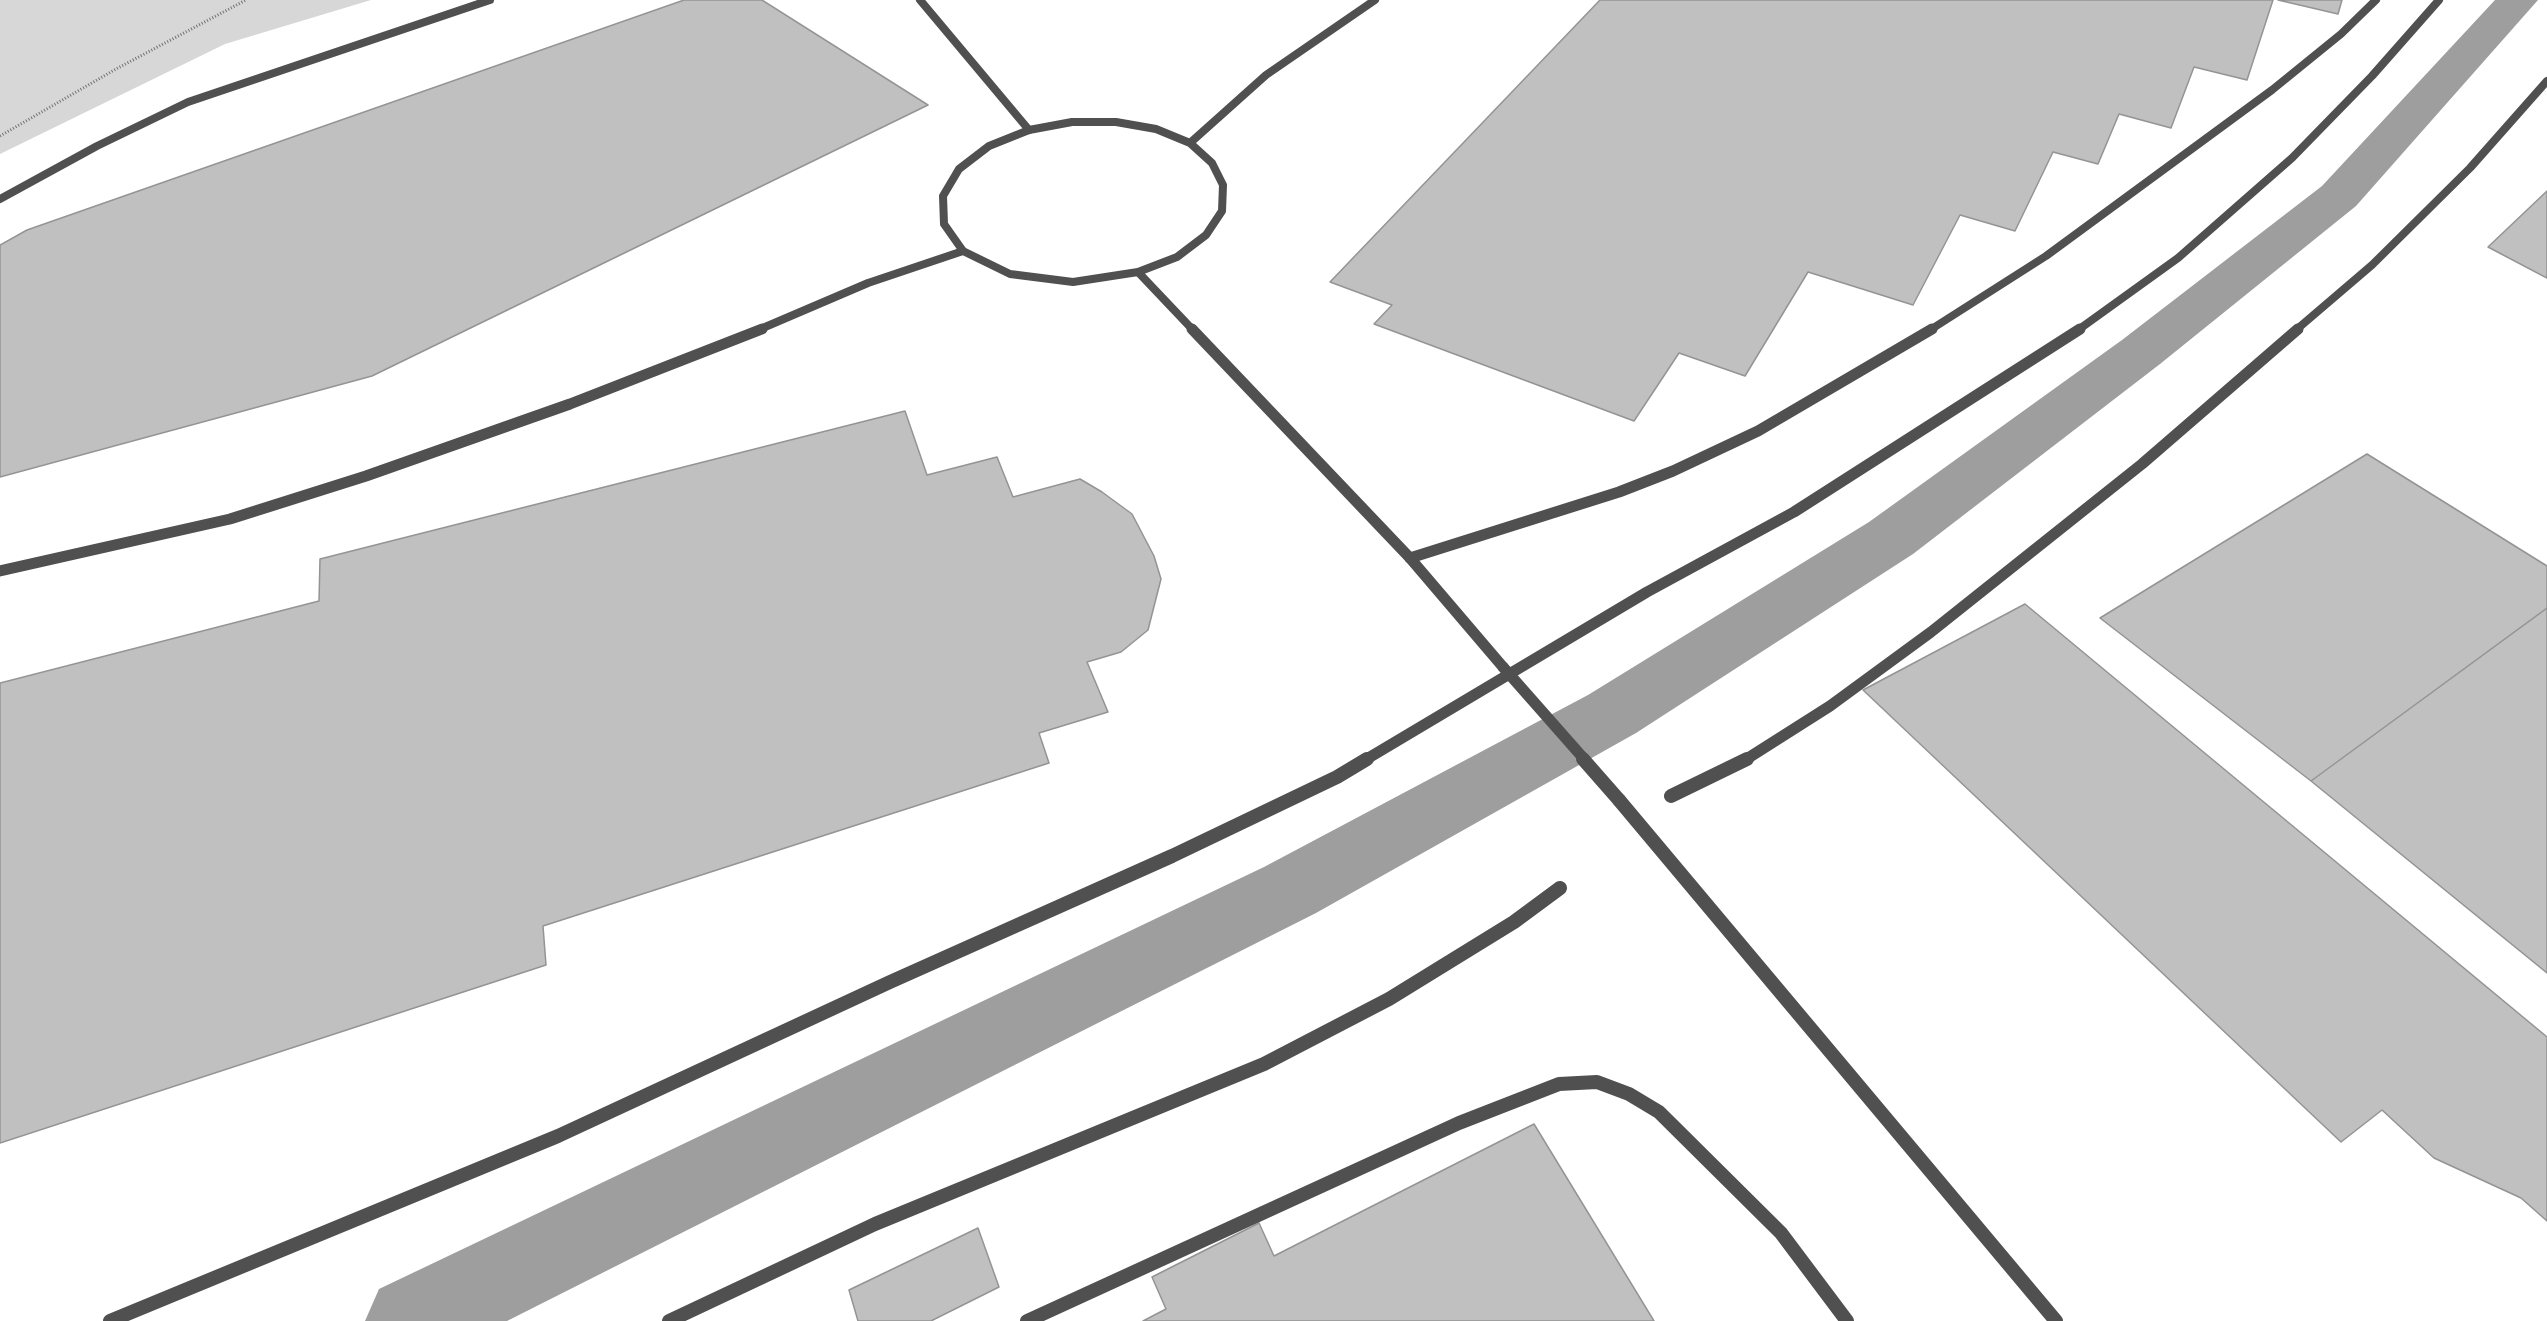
<!DOCTYPE html>
<html>
<head>
<meta charset="utf-8">
<style>
	body { margin:0 }
	canvas { display:block; background:#fff }
</style>
</head>
<body>
<canvas width="2547" height="1321"></canvas>
<script>
const context = document.querySelector('canvas').getContext('2d');
context.lineJoin = 'round';
function paint(path, color) {
  context.fillStyle = color;
  context.fill(path, 'evenodd');
}
function toPath(rows) {
  const path = new Path2D();
  for (const r of rows) {
    path.moveTo(r[0], r[1]);
    for (let i = 2; i < r.length; i += 2) path.lineTo(r[i], r[i + 1]);
  }
  return path;
}
function stroke(path, color, width, dash) {
  context.strokeStyle = color;
  context.lineWidth = width;
  context.lineCap = dash ? 'butt' : 'round';
  context.setLineDash(dash || []);
  context.stroke(path);
}
paint(toPath([
	[0,0,371,0,225,44,0,154]
]), '#d7d7d7');
paint(toPath([
	[2495,0,2538,0,2356,206,2160,364,1913,554,1636,733,1316,913,507,1321,365,1321,379,1289,1264,867,1588,695,1869,522,2122,340,2322,186,2495,0]
]), '#9e9e9e');
const building = toPath([
	[684,0,762,0,928,105,372,376,0,477,0,245,27,230,684,0],
	[1600,0,2273,0,2247,80,2194,67,2171,128,2119,114,2098,164,2053,152,2015,231,1960,215,1913,305,1808,272,1745,376,1679,353,1634,421,1374,324,1392,305,1330,282,1600,0],
	[2278,0,2342,0,2338,14,2278,0],
	[2547,191,2547,278,2488,247,2547,191],
	[905,411,927,475,997,457,1013,497,1080,479,1102,492,1132,514,1154,556,1161,579,1148,630,1121,652,1087,662,1108,712,1039,733,1049,763,543,926,546,965,0,1143,0,683,319,601,320,559,905,411],
	[2367,454,2547,566,2547,608,2311,781,2100,618,2367,454],
	[2025,604,2547,1037,2547,1221,2521,1198,2434,1158,2382,1110,2341,1142,1863,690,2025,604],
	[2547,608,2547,973,2311,781,2547,608],
	[1534,1124,1654,1321,1143,1321,1166,1309,1152,1277,1259,1223,1274,1256,1534,1124],
	[978,1228,999,1287,931,1321,858,1321,849,1290,978,1228]
]);
paint(building, '#c0c0c0');
stroke(building, '#949494', 1.5);
stroke(toPath([
	[0,136,116,69,246,0]
]), '#727272', 3, [1, 2]);
stroke(toPath([
	[920,0,1029,130],
	[0,199,97,146,188,102,490,0],
	[758,330,868,283,963,251],
	[1930,330,2046,256,2272,90,2341,34,2376,0],
	[2078,330,2178,258,2292,158,2372,76,2439,0],
	[2296,330,2372,265,2470,168,2547,81]
]), '#505050', 8);
stroke(toPath([
	[1410,558,1619,492,1673,471,1758,431,1932,329],
	[0,571,230,519,366,476,570,404,762,329],
	[1365,760,1647,592,1794,512,2080,329],
	[1745,760,1830,706,1931,632,2142,464,2298,329]
]), '#505050', 11);
stroke(toPath([
	[1671,796,1747,759],
	[110,1321,558,1136,890,982,1172,856,1337,777,1367,759],
	[669,1321,875,1224,1264,1064,1389,999,1514,922,1560,888],
	[1027,1321,1459,1123,1559,1084,1597,1082,1629,1094,1659,1112,1781,1233,1847,1321]
]), '#505050', 14);
stroke(toPath([
	[1072,122,1116,122,1156,129,1190,143,1212,163,1223,185,1222,211,1206,235,1177,257,1138,272,1073,282,1010,274,963,251,944,224,943,196,959,169,989,146,1029,130,1072,122],
	[1190,143,1266,75,1375,0],
	[1138,272,1193,330]
]), '#505050', 8);
stroke(toPath([
	[1192,329,1410,558,1503,667]
]), '#505050', 11);
stroke(toPath([
	[1619,800,2056,1321]
]), '#505050', 14);
stroke(toPath([
	[1503,667,1585,760]
]), '#505050', 11);
stroke(toPath([
	[1583,759,1619,800]
]), '#505050', 14);
</script>
</body>
</html>
